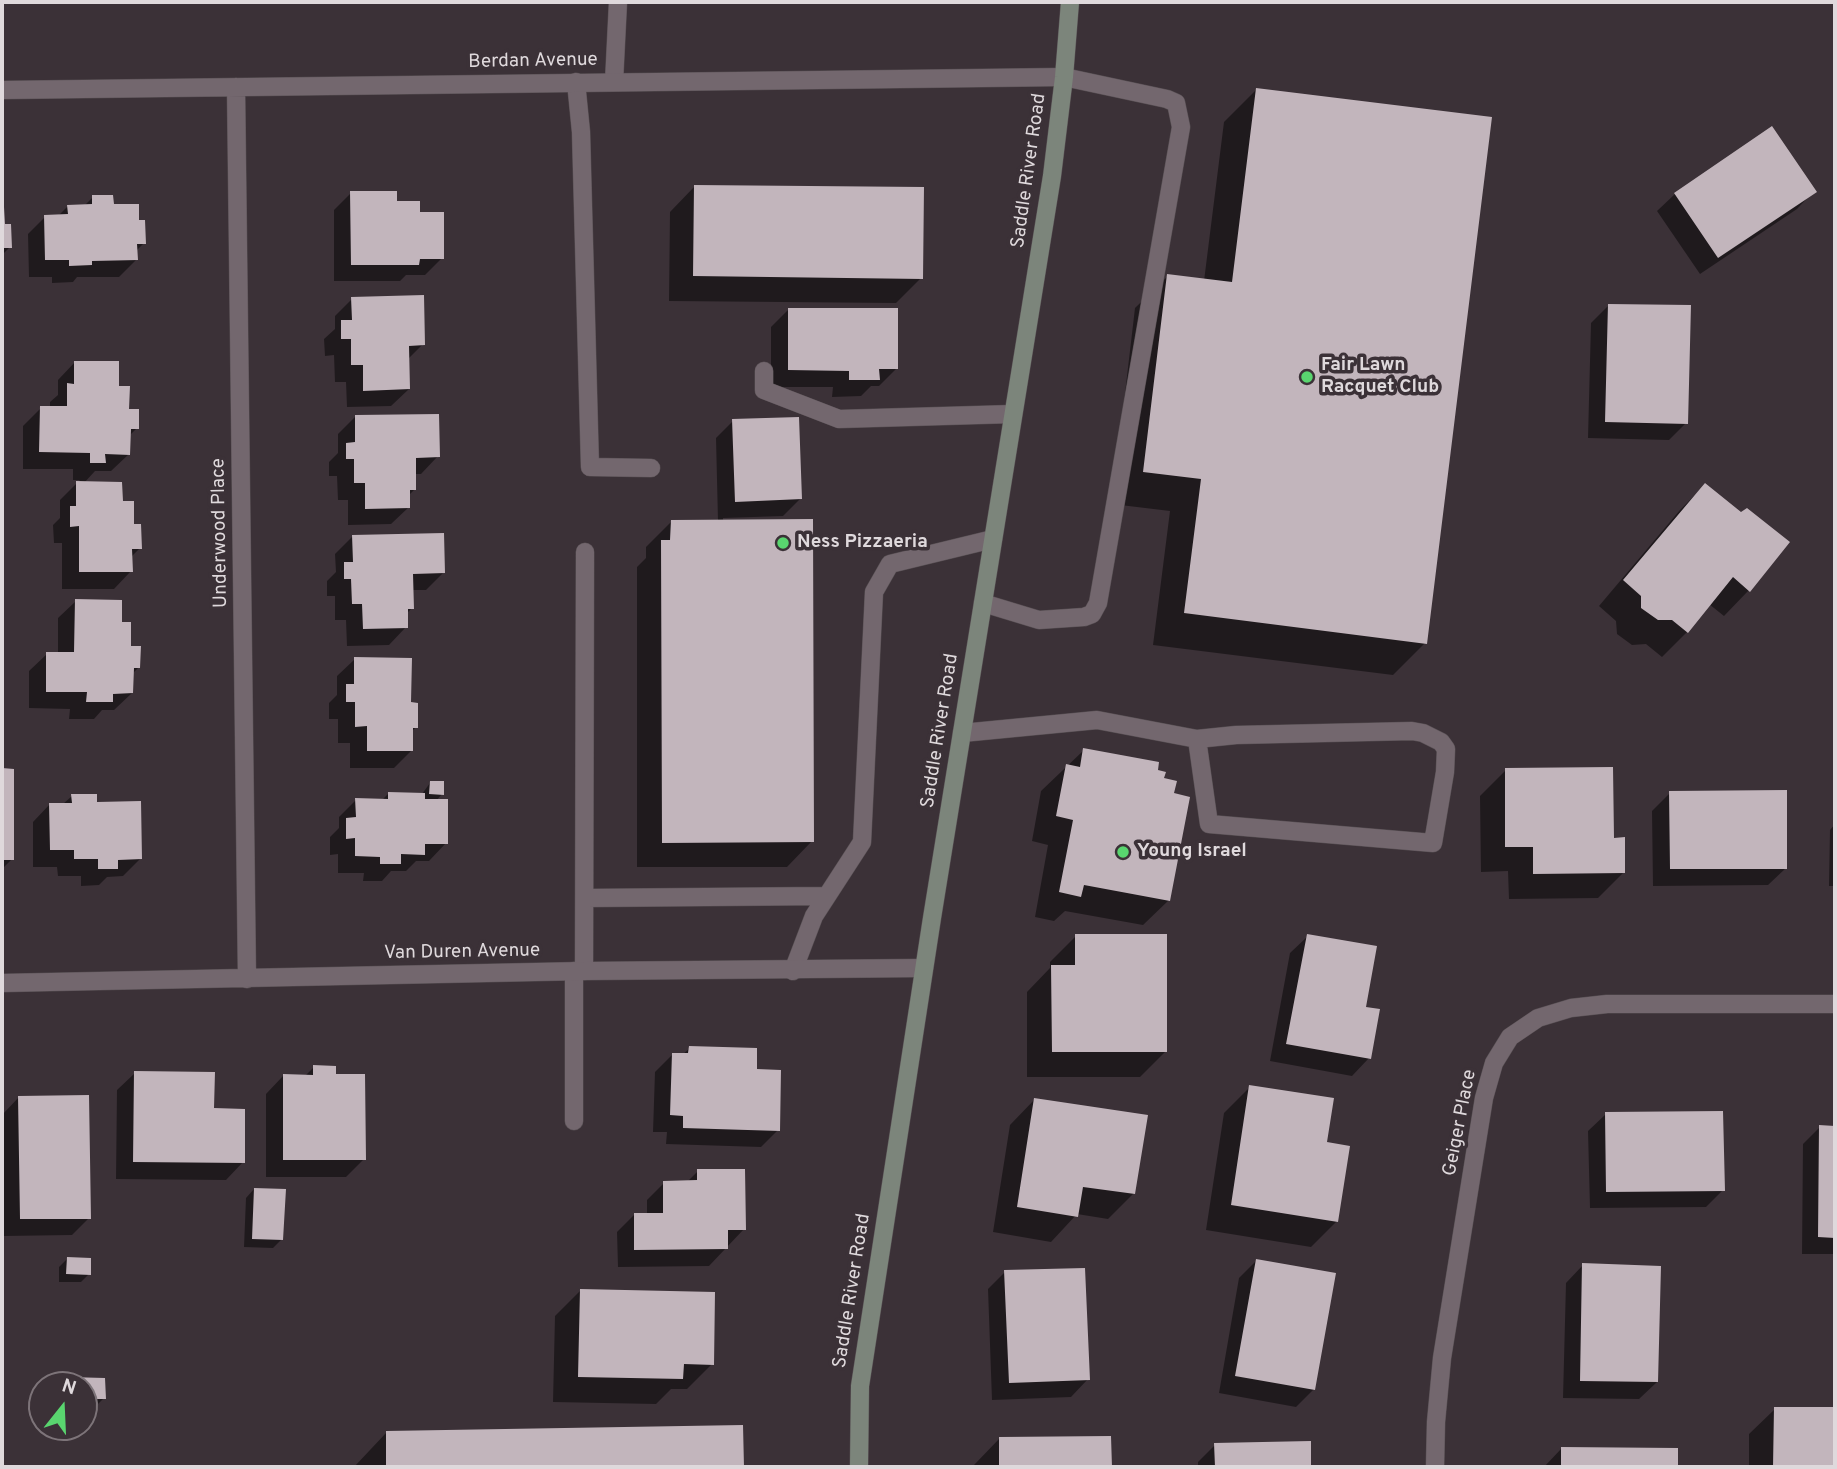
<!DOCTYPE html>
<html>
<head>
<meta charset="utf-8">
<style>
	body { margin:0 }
	#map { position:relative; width:1837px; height:1469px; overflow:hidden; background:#3b3137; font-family:Overpass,sans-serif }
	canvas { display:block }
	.frame { position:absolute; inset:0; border:4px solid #dfd9dc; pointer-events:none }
	.north { position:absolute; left:28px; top:1371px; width:70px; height:70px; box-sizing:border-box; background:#3b3137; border:2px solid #7d7479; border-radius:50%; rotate:18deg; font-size:19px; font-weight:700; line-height:28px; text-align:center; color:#dfd9dc }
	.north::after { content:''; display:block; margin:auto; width:24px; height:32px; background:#59d56f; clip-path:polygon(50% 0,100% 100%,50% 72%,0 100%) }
</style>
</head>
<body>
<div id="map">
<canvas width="1837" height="1469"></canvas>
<div class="frame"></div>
<div class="north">N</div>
</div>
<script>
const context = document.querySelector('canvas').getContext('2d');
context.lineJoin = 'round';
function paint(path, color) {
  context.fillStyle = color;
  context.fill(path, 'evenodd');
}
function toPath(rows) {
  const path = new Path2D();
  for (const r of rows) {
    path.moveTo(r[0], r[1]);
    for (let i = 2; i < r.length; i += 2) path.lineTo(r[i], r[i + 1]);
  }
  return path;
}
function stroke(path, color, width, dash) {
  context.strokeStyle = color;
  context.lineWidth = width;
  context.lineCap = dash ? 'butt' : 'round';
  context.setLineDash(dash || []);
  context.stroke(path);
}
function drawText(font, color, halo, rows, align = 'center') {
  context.font = font + ' Overpass,sans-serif';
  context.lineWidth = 7;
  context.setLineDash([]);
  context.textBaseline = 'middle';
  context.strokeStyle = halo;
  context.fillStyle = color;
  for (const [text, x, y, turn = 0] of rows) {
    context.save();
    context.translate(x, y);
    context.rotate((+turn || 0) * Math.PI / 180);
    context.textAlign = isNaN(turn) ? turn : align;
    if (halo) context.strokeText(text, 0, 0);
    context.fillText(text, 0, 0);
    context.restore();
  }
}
paint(toPath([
	[1256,90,1425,643,1393,675,1153,645,1170,511,1112,504,1135,308,1168,276,1204,281,1224,122],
	[695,186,921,278,896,303,669,301,670,212],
	[1814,191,1797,209,1700,274,1657,211,1675,194],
	[351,193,396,203,418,214,442,258,425,275,406,275,400,281,334,281,334,210],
	[93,197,137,222,144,243,136,251,136,260,119,277,77,277,73,282,52,283,52,277,29,277,28,234,45,217,58,216,68,206,84,206],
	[2,209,3,226,10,247,2,255],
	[352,299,423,344,408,359,409,389,391,406,347,407,346,382,335,382,334,355,325,356,324,339,335,329,335,316],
	[1609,305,1686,423,1669,440,1588,438,1591,323],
	[788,310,897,368,879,386,871,386,861,396,832,397,833,387,771,387,771,327],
	[75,362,117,388,137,428,129,436,129,454,111,471,95,471,84,483,121,502,140,548,131,557,131,571,114,589,62,589,62,543,54,543,53,525,60,518,60,500,80,480,73,480,73,469,23,469,23,426,41,408,50,408,50,402,58,395,58,380],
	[356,416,438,456,421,474,415,474,415,489,409,495,409,507,391,524,348,525,348,500,338,500,337,476,329,476,329,462,338,453,338,434],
	[733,421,800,499,783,516,723,518,723,521,812,841,787,867,637,867,637,567,646,558,646,547,671,522,718,521,716,438],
	[1705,485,1749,590,1724,616,1709,604,1687,632,1662,657,1646,644,1632,645,1617,634,1616,621,1599,606,1680,510],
	[353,536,443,573,426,590,412,590,412,608,406,614,406,627,389,645,347,646,346,620,335,620,335,596,327,596,327,581,336,572,335,554],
	[76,601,120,624,139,667,132,674,132,693,114,710,102,710,94,719,69,719,70,709,29,708,29,671,47,654,58,654,58,618],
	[355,659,410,704,416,727,411,732,411,751,394,768,350,768,350,743,338,743,338,719,329,719,329,703,337,695,337,676],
	[1084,750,1156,772,1169,900,1143,925,1065,911,1054,921,1035,917,1048,845,1032,841,1041,791],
	[2,770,12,770,12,859,2,869],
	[1506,770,1612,839,1624,872,1598,898,1509,899,1508,871,1481,872,1480,796],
	[430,783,442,794,436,801,446,843,429,861,416,861,406,871,391,871,382,881,363,881,364,873,338,873,338,854,330,855,330,837,339,828,339,817,356,800,382,800,389,793,422,794],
	[1670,793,1786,868,1768,885,1653,886,1652,811],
	[72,796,96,803,140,859,123,876,107,877,99,885,81,886,81,876,58,876,57,867,33,867,33,822,50,804,63,804],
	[1835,824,1835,886,1829,886,1830,830],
	[1076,936,1165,1052,1140,1077,1027,1077,1027,992,1050,968,1050,962],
	[1308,936,1364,1008,1369,1058,1352,1076,1270,1061,1290,953],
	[690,1048,755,1071,778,1130,761,1147,666,1144,667,1132,653,1132,655,1072,672,1055,682,1055],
	[314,1067,364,1159,346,1177,266,1177,266,1094,283,1076,305,1076],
	[135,1073,243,1162,226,1180,116,1179,117,1090],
	[1250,1087,1325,1143,1337,1221,1311,1247,1206,1230,1224,1113],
	[19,1097,89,1218,72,1235,4,1236,2,1115],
	[1035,1099,1134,1193,1108,1219,1077,1214,1051,1242,993,1232,1010,1125],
	[1606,1114,1723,1190,1706,1207,1590,1208,1588,1131],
	[1820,1127,1835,1127,1835,1254,1802,1254,1803,1144],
	[698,1171,744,1229,709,1266,618,1267,617,1232,635,1214,647,1215,647,1200,664,1183,687,1182],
	[254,1189,281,1240,273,1248,244,1247,246,1198],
	[68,1258,89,1274,81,1282,59,1282,59,1267],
	[1256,1261,1314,1389,1296,1407,1219,1393,1239,1278],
	[1583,1265,1657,1382,1639,1399,1563,1398,1566,1283],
	[1005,1272,1088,1379,1071,1397,992,1400,988,1289],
	[580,1291,712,1364,687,1389,671,1389,656,1404,553,1402,555,1316],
	[69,1379,104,1380,104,1398,96,1406,84,1406,84,1385,63,1385],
	[1775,1409,1835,1409,1835,1467,1749,1467,1749,1434],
	[741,1427,742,1467,354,1467,386,1433],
	[1109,1438,1110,1467,974,1467,974,1465,999,1439],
	[1309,1443,1310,1467,1198,1467,1198,1462,1215,1445],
	[1561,1449,1677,1449,1677,1467,1544,1467]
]), '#0007');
paint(toPath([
	[1256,88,1492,117,1427,644,1184,613,1201,479,1143,472,1167,274,1232,282],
	[1772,126,1817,192,1718,258,1674,193],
	[694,185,924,187,923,279,693,276],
	[350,191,397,191,397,201,420,201,420,212,444,212,444,259,420,259,419,265,351,265],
	[92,195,113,195,114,204,139,204,139,220,145,220,146,244,137,244,138,260,92,261,92,265,69,266,69,260,45,260,44,215,68,214,67,205,92,204],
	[2,207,4,207,5,224,11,224,12,248,2,248],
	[424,295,425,345,409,346,410,389,363,391,363,365,351,365,351,339,341,339,341,320,352,320,351,297],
	[1608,304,1691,305,1688,424,1605,422],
	[788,308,898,308,898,369,879,369,880,380,849,380,849,371,788,370],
	[74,361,119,361,119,386,130,386,129,409,139,409,139,429,131,429,130,455,105,454,106,463,90,463,90,453,39,452,40,406,67,406,67,383,74,384],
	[439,414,440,457,416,458,416,490,410,490,410,508,365,509,365,483,354,483,354,459,346,459,346,443,355,442,355,415],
	[799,417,802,499,735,502,732,419],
	[76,481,122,482,123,501,134,501,134,524,141,524,142,549,132,549,133,572,79,572,79,526,70,527,70,506,76,506],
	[1705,483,1741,512,1747,508,1790,542,1750,592,1733,577,1688,633,1672,620,1658,620,1641,608,1641,596,1623,580],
	[813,519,814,842,662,843,661,540,670,540,671,520],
	[444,533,445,573,413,574,414,609,408,609,408,628,363,629,362,604,352,604,351,579,344,579,344,562,353,562,352,535],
	[75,599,122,600,122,622,131,622,131,646,141,646,140,668,134,668,133,693,113,694,113,702,86,702,87,692,46,692,46,652,74,652],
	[354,657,412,658,411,702,418,703,418,728,413,728,413,751,367,751,367,726,355,727,355,702,346,702,346,684,354,684],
	[1083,748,1159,762,1158,770,1166,772,1164,778,1177,781,1174,793,1190,797,1170,901,1084,885,1081,897,1059,892,1073,820,1056,816,1066,764,1080,767],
	[1613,767,1614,838,1625,837,1625,873,1533,874,1533,847,1505,847,1505,768],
	[2,768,14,769,14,860,2,860],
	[430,781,444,781,444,795,429,794],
	[1787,790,1787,869,1670,869,1669,791],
	[388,792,425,793,425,799,448,799,448,844,425,844,425,855,401,854,401,864,380,864,380,857,355,856,355,838,346,839,346,818,356,817,355,798,388,799],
	[71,794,97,794,97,802,141,801,142,859,118,860,118,869,98,869,98,859,74,859,74,850,50,850,49,803,72,803],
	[1075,934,1167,934,1167,1052,1052,1052,1051,965,1075,965],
	[1307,934,1377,946,1366,1007,1380,1009,1371,1059,1286,1044],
	[689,1046,757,1048,757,1069,781,1070,780,1131,683,1128,683,1116,670,1115,672,1053,688,1053],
	[313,1065,336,1066,336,1074,365,1074,366,1160,283,1160,283,1074,313,1075],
	[134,1071,215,1072,214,1108,245,1109,245,1163,133,1162],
	[1249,1085,1334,1098,1327,1142,1350,1146,1338,1222,1231,1205],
	[89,1095,91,1219,20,1219,18,1096],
	[1034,1098,1148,1115,1135,1194,1083,1187,1078,1217,1017,1207],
	[1723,1111,1725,1191,1606,1192,1605,1112],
	[1819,1125,1835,1126,1835,1238,1818,1237],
	[697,1169,745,1169,746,1230,728,1230,728,1249,634,1250,634,1213,663,1213,663,1181,697,1180],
	[254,1188,286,1189,283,1240,252,1239],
	[67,1257,91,1258,91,1275,66,1274],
	[1256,1259,1336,1273,1315,1390,1235,1376],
	[1582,1263,1661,1266,1658,1382,1580,1381],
	[1085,1268,1090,1380,1009,1383,1004,1270],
	[580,1289,715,1292,714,1365,684,1364,683,1379,578,1377],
	[68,1377,105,1378,106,1399,84,1399,84,1385,68,1385],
	[1774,1407,1835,1407,1835,1467,1773,1467],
	[743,1425,744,1467,386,1467,386,1431],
	[1111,1436,1112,1467,999,1467,999,1437],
	[1311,1441,1311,1467,1215,1467,1214,1443],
	[1561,1447,1678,1448,1678,1467,1561,1467]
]), '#c2b5bc');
const service = toPath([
	[576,82,581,132,590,467,651,468],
	[614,82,618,2],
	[764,371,764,390,839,419,1013,414],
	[983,603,1039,620,1084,617,1092,614,1098,603,1181,127,1176,103,1167,99,1064,77],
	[962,733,1097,720,1197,739,1236,735,1412,731,1423,733,1441,742,1446,749,1445,772,1433,843,1209,824,1197,739],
	[586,898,827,896],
	[584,971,585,552],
	[793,971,814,916,862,842,874,592,890,564,993,539],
	[574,1121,574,971]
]);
const minor = toPath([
	[236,87,247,979],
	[2,90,1064,77],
	[2,983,584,971,924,968],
	[1435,1467,1436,1422,1442,1358,1484,1098,1494,1063,1510,1037,1538,1018,1571,1008,1607,1004,1835,1004]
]);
const secondary = toPath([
	[859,1467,860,1386,932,918,1052,176,1064,77,1070,2]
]);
stroke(service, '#574f53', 19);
stroke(minor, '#574f53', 19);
stroke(secondary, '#574f53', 19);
stroke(service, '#73676e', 18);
stroke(minor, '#73676e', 18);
stroke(secondary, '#7c857b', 18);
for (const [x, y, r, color] of [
	[1307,377,7,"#59d56f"],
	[783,543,7,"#59d56f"],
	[1123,852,7,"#59d56f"]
]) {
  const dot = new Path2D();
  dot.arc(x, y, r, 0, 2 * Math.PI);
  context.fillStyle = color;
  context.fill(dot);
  stroke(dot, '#3b3137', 2.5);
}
drawText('19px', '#dfd9dc', '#3b3137', [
	["Berdan Avenue",533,62,-1],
	["Saddle River Road",1030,171,-82],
	["Underwood Place",221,533,-91],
	["Saddle River Road",941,731,-81],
	["Van Duren Avenue",462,953,-1],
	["Geiger Place",1461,1123,-79],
	["Saddle River Road",853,1291,-81]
]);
drawText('bold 19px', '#dfd9dc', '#3b3137', [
	["Fair Lawn",1321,366],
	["Racquet Club",1321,388],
	["Ness Pizzaeria",797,543],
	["Young Israel",1137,852]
], 'left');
</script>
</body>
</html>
